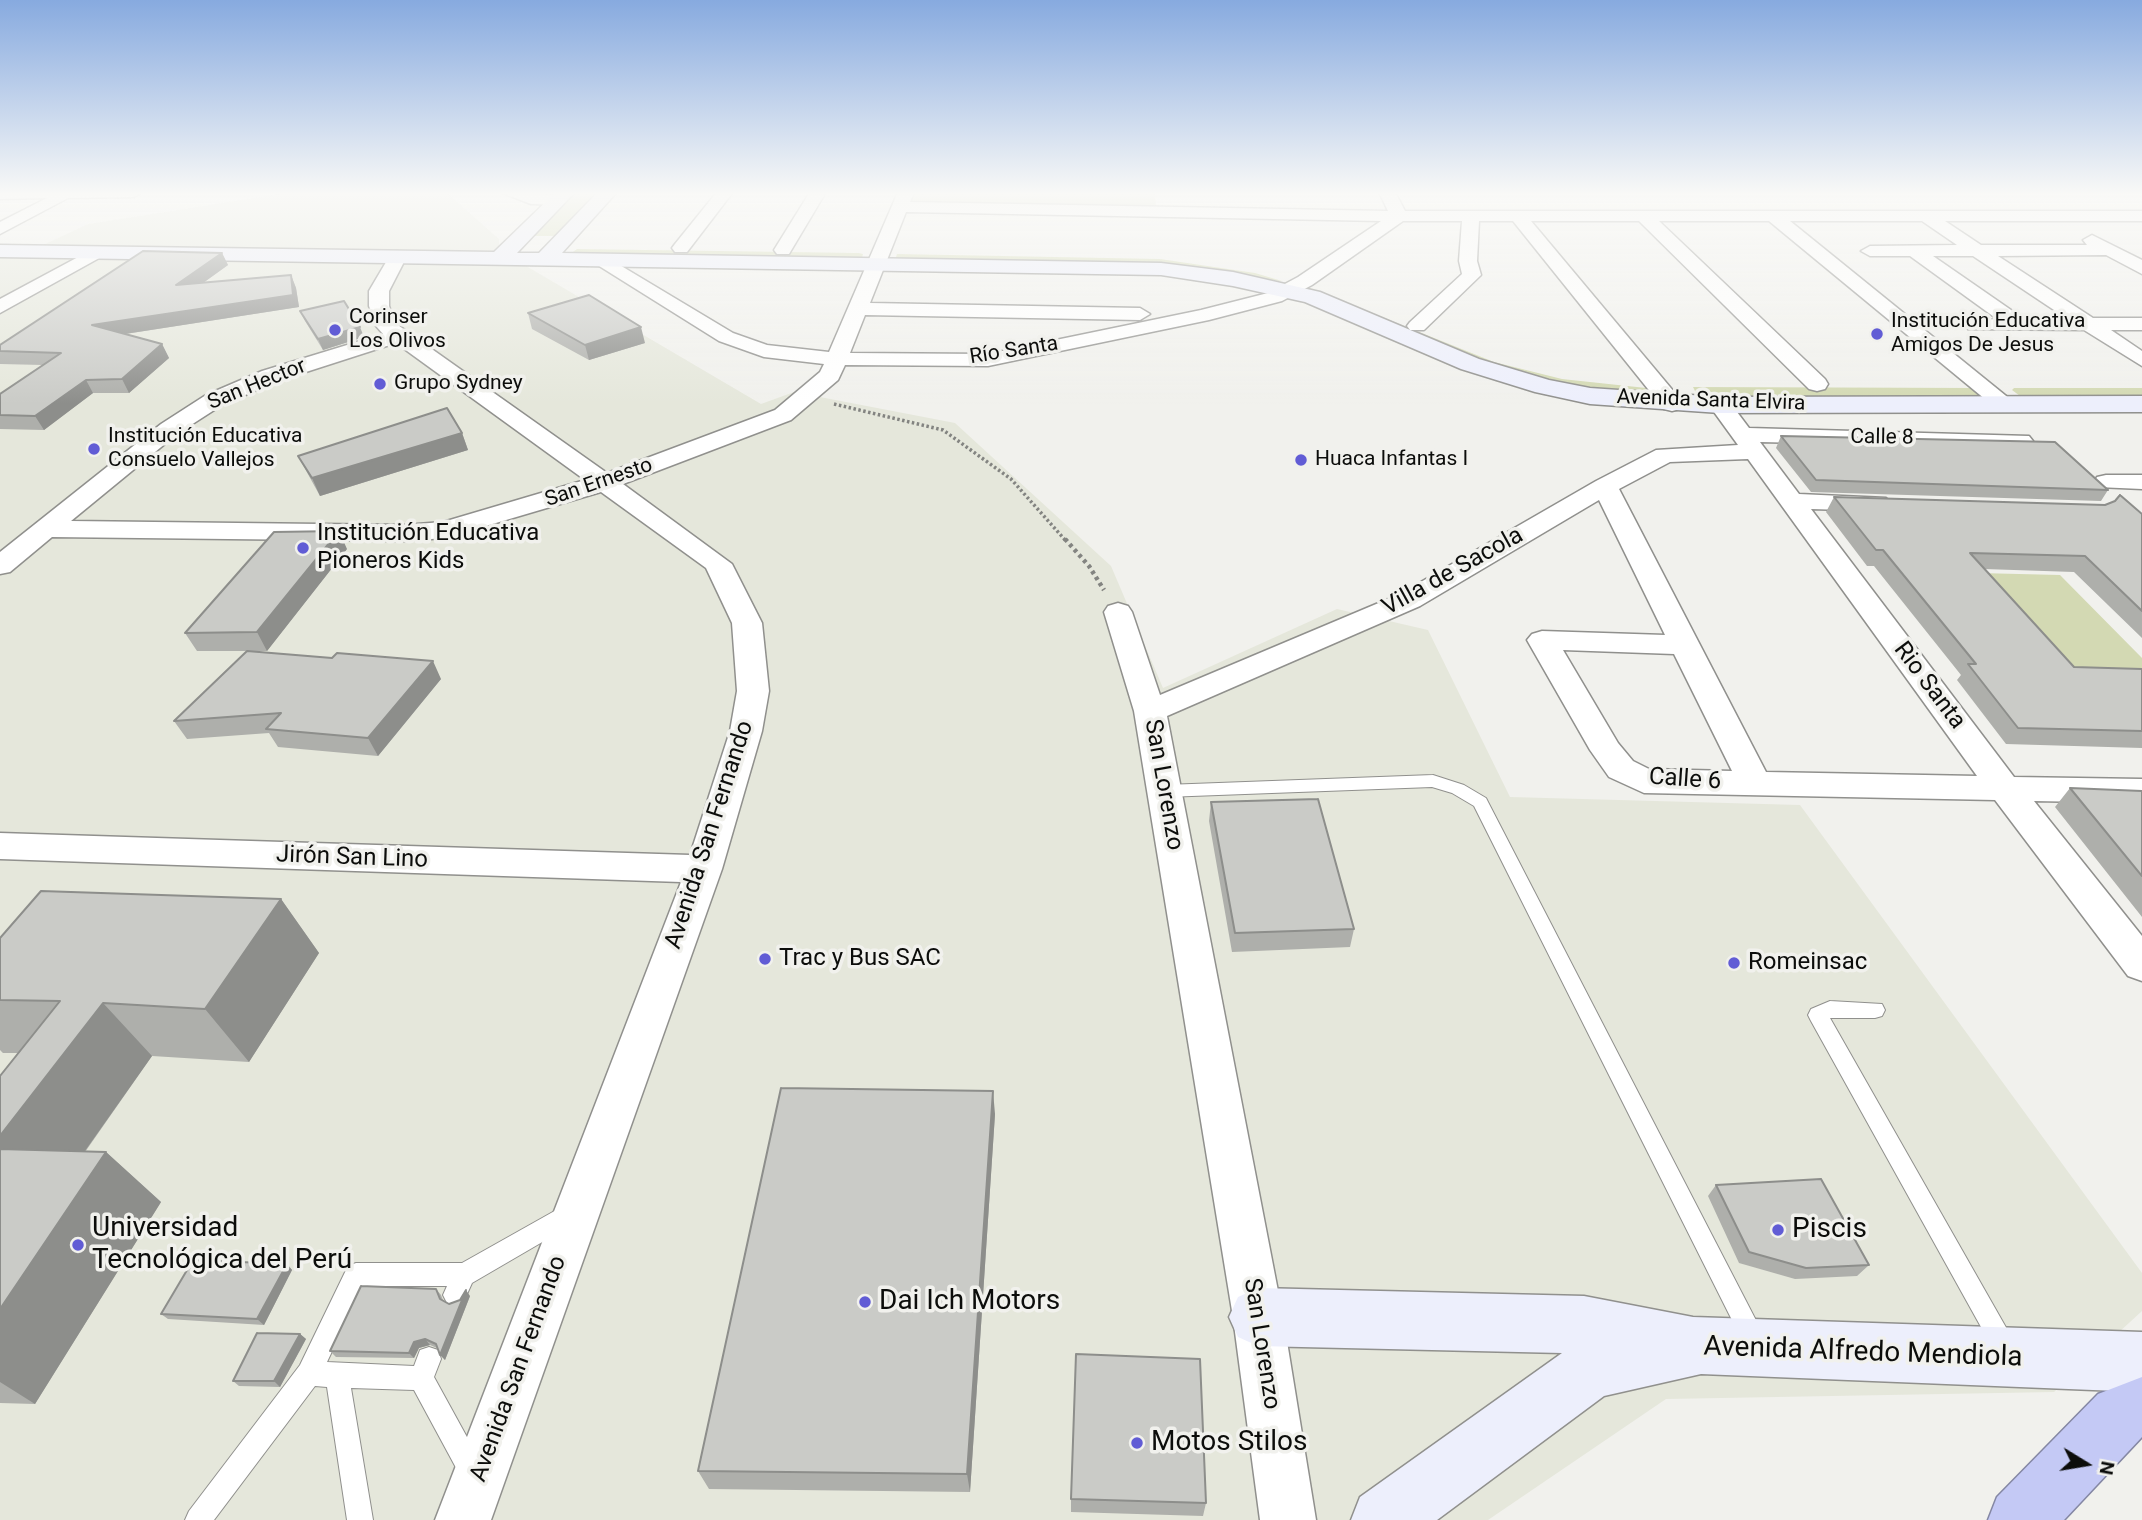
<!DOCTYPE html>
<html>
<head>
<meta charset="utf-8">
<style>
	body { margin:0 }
	#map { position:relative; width:2142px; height:1520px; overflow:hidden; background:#f1f1ed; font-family:Roboto,sans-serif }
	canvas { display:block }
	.north { position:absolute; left:2051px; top:1429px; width:70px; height:70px; -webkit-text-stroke:5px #f1f1ed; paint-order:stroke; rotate:101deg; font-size:19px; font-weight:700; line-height:28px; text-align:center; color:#0c0d0b }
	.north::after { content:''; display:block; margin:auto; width:24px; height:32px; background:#0c0d0b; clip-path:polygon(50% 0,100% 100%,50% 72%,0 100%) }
</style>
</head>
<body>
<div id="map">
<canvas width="2142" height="1520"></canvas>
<div class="north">N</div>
</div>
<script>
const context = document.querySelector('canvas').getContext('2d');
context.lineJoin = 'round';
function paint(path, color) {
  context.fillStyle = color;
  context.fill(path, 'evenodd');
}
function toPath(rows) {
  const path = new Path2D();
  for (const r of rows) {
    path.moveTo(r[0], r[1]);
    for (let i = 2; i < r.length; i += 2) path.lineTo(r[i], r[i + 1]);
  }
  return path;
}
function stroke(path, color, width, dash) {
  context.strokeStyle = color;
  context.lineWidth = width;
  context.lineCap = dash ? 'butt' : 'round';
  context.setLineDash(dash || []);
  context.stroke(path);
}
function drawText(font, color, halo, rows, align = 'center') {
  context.font = font + ' Roboto,sans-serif';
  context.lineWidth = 7;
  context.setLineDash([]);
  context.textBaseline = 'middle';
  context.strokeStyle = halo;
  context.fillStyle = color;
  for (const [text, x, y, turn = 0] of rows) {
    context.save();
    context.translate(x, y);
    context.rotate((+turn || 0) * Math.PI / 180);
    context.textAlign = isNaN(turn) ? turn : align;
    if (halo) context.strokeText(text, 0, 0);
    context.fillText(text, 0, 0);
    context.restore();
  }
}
paint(toPath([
	[292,192,446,192,499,239,499,250,761,404,794,392,955,423,1111,566,1163,688,1337,609,1428,630,1510,797,1800,805,2142,1273,2142,1311,2054,1392,1666,1399,1488,1520,0,1520,0,249,43,245,88,224]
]), '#e5e7db');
paint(toPath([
	[575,192,600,192,557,236,530,236],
	[915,192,1155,192,1156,210,909,206],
	[577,249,859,253,863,254,862,258,570,254],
	[897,254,1160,259,1255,273,1282,281,895,260],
	[1310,288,1494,362,1562,379,1646,388,1653,393,1591,389,1505,370,1306,289],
	[1693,387,1977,388,1985,397,1702,396,1697,395],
	[2014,388,2142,388,2142,397,2027,397,2020,396,2012,390],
	[1978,573,2060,575,2142,658,2142,673,2065,671]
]), '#d3d9b3');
const lane = toPath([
	[1433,775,1464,785,1486,798,1488,802,1761,1330,1765,1338,1761,1346,1753,1350,1745,1346,1474,806,1452,793,1432,787,1165,797,1157,791,1165,785,1433,775],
	[1830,1001,1882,1004,1885,1010,1882,1016,1875,1018,1830,1018,2012,1338,2016,1346,2012,1354,2004,1358,1996,1354,1811,1021,1808,1015,1811,1009,1830,1001],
	[567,1204,575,1207,578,1215,575,1223,472,1283,463,1303,455,1307,447,1303,443,1295,447,1286,363,1286,327,1362,414,1366,420,1350,429,1347,438,1350,441,1359,434,1377,479,1459,483,1468,479,1477,470,1481,461,1477,414,1390,351,1388,373,1520,347,1520,327,1387,315,1386,214,1520,185,1520,189,1511,300,1365,348,1266,356,1263,462,1263,567,1204]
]);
const street = toPath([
	[0,192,142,192,134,197,68,198,0,234,0,222,47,198,0,199,0,192],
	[500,192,558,195,566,200,558,205,531,204,500,192],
	[717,192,733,192,687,252,675,252,672,248,675,244,717,192],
	[810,192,826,192,789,254,777,254,774,250,810,192],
	[898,192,914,192,910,202,1388,211,1379,192,1395,192,1405,211,2142,211,2142,221,1945,221,1981,245,2087,245,2083,240,2092,235,2142,260,2142,274,2106,255,1998,256,2093,318,2142,318,2142,330,2111,330,2142,351,2142,366,2084,330,1968,329,1965,325,1968,321,1997,319,1910,256,1870,256,1861,251,1870,246,1957,245,1922,221,1790,221,2016,404,2013,409,1997,409,1769,221,1659,221,1825,379,1828,384,1825,389,1817,391,1809,389,1639,221,1531,221,1680,399,1683,404,1680,409,1672,411,1664,409,1513,221,1479,221,1477,261,1481,275,1424,330,1410,330,1407,326,1410,322,1462,274,1459,261,1462,221,1403,221,1312,285,1282,301,1209,320,988,366,845,365,838,380,791,420,623,484,732,564,762,623,769,691,762,731,722,869,491,1520,435,1520,681,882,0,859,0,833,690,855,730,731,737,691,732,623,706,568,601,492,445,538,404,541,52,537,10,572,0,574,0,552,161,424,206,395,262,371,383,334,376,326,369,306,369,291,392,252,398,251,407,256,389,291,389,306,395,323,607,473,775,410,820,372,824,364,764,357,719,341,588,259,597,254,603,255,733,333,767,345,829,352,898,192],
	[906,212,1381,221,1298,277,1268,293,1201,310,988,354,850,353,865,315,1140,320,1150,314,1140,308,870,303,906,212],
	[1933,256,1973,256,2066,318,2024,319,1933,256],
	[396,343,585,480,443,522,404,525,71,521,177,434,222,405,278,381,396,343],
	[95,248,101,249,104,253,101,257,0,313,0,299,95,248],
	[1720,398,1728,400,1749,428,2029,436,2033,441,2029,446,2021,448,1760,442,1799,494,1886,498,1890,503,1886,508,1877,511,1811,509,2014,777,2142,779,2142,803,2034,801,2142,936,2142,981,2128,976,1995,800,1644,793,1609,777,1590,750,1527,640,1532,634,1542,631,1665,635,1599,500,1420,606,1167,716,1283,1317,1316,1520,1260,1520,1233,1317,1134,711,1104,612,1108,606,1118,603,1128,606,1132,612,1160,695,1400,594,1596,481,1656,450,1738,445,1709,405,1720,398],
	[1748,459,1977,776,1766,772,1619,489,1670,462,1748,459],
	[1563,650,1674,654,1732,771,1649,769,1633,761,1618,743,1563,650],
	[2106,475,2142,475,2142,489,2097,487,2094,482,2097,477,2106,475]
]);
const secondary = toPath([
	[556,192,575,192,517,253,539,253,598,192,617,192,562,253,1161,263,1233,272,1320,292,1479,359,1549,380,1590,388,1720,397,2142,396,2142,412,1720,413,1590,404,1535,392,1461,369,1305,302,1233,286,1161,275,0,257,0,245,494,252,556,192],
	[1258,1288,1584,1296,1693,1317,2142,1332,2142,1392,1701,1374,1604,1396,1437,1520,1351,1520,1360,1497,1562,1353,1258,1346,1238,1337,1229,1317,1238,1297,1258,1288]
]);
const highway = toPath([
	[2142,1377,2142,1437,2064,1520,1988,1520,1997,1497,2098,1394,2142,1377]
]);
stroke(lane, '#90908d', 2);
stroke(street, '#90908d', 3);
stroke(secondary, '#90908d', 3);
stroke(highway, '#8487a3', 3);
stroke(toPath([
	[834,404,943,430,1011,479,1066,541]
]), '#838481', 3.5, [2.5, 2.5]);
stroke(toPath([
	[1065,539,1089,566,1104,590]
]), '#838481', 4.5, [3.5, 3.5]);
paint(lane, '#fff');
paint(street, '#fff');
paint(secondary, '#edeffc');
paint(highway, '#c4c9f5');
paint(toPath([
	[222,253,228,265,203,283,291,275,296,288,299,307,125,334,162,344,169,358,129,393,93,393,44,430,0,429,0,394,43,365,0,364,0,345],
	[300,311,364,337,323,350,305,321],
	[528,313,645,343,589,360,532,329],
	[462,433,468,450,320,496,298,456],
	[1781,436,2108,490,2101,501,1811,492,1776,448],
	[1834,497,2142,514,2142,638,2074,572,1984,569,2074,667,2142,669,2142,748,2006,744,1957,680,1961,675,1874,566,1867,566,1826,512],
	[347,549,267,651,247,651,441,679,378,756,278,747,269,733,187,739,174,721,247,651,197,651,185,633],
	[2070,788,2142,791,2142,917,2055,807],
	[1211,802,1354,929,1350,947,1232,952,1209,821],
	[281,899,319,953,249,1062,152,1056,85,1152,106,1152,161,1202,35,1404,0,1403,0,1076,18,1053,3,1053,0,1050,0,938],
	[995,1114,970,1492,709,1489,698,1471],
	[1716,1185,1869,1265,1857,1276,1795,1279,1739,1263,1708,1196],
	[287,1264,292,1270,264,1325,168,1319,161,1314],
	[436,1289,441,1295,443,1300,449,1304,470,1296,445,1360,437,1348,430,1345,419,1348,414,1358,336,1357,330,1351],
	[300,1334,306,1339,280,1387,239,1386,233,1381],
	[1071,1499,1206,1503,1203,1516,1071,1512]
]), '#aeafab');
paint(toPath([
	[222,253,228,265,182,298,176,285],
	[291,275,296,288,299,307,99,338,92,325],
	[360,327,364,337,323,350,318,339],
	[641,327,645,343,589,360,585,345],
	[162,344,169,358,129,393,122,379],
	[86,380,93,393,44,430,35,416],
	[462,433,468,450,320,496,312,478],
	[339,531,347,549,267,651,257,632],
	[433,661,441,679,378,756,368,738],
	[281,899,319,953,249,1062,205,1009],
	[103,1003,152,1056,51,1199,0,1157,0,1136],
	[993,1091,995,1114,970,1492,967,1474],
	[106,1152,161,1202,35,1404,0,1382,0,1309],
	[287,1264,292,1270,264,1325,257,1319],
	[466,1290,470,1296,445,1360,440,1355],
	[300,1334,306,1339,280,1387,274,1381],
	[425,1339,430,1345,419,1348,414,1358,409,1353,414,1342]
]), '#8d8e8b');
const building = toPath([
	[143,251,222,253,176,285,291,275,293,295,92,325,162,344,122,379,86,380,35,416,0,415,0,394,61,353,0,351,0,345,143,251],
	[589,295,641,327,585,345,528,313,589,295],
	[344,301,360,327,318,339,300,311,344,301],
	[447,408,462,433,312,478,298,456,447,408],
	[1781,436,2055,442,2108,490,1816,480,1781,436],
	[2120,495,2142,514,2142,611,2085,556,1970,553,2074,667,2142,669,2142,731,2018,728,1968,664,1976,664,1883,550,1876,550,1834,497,2105,505,2115,501,2120,495],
	[339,531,257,632,185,633,274,532,339,531],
	[247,651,332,658,337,653,433,661,368,738,266,729,281,713,174,721,247,651],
	[2070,788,2142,791,2142,876,2070,788],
	[1318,799,1354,929,1235,933,1211,802,1318,799],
	[41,891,281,899,205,1009,103,1003,0,1136,0,1076,60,1001,0,1000,0,938,41,891],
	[781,1088,993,1091,967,1474,698,1471,781,1088],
	[0,1149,106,1152,0,1309,0,1149],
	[1821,1179,1869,1265,1806,1268,1749,1252,1716,1185,1821,1179],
	[193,1260,287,1264,257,1319,161,1314,193,1260],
	[361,1286,436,1289,440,1299,449,1304,460,1300,466,1290,440,1355,436,1344,425,1339,414,1342,409,1353,330,1351,361,1286],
	[257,1333,300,1334,274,1381,233,1381,257,1333],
	[1076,1354,1200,1359,1206,1503,1071,1499,1076,1354]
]);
paint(building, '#cacbc7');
stroke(building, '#8d8e8b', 2);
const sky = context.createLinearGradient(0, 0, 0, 404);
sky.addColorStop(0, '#87aadf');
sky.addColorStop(0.48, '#f9f9f7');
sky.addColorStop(1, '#f9f9f700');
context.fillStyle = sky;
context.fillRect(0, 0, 2142, 404);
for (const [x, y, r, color] of [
	[335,330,7,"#615cd5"],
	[1877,334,7,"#615cd5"],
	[380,384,7,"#615cd5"],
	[94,449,7,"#615cd5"],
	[1301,460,7,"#615cd5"],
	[303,548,7,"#615cd5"],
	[765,959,7,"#615cd5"],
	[1734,963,7,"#615cd5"],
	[1778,1230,7,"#615cd5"],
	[78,1245,7,"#615cd5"],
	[865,1302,7,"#615cd5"],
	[1137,1443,7,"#615cd5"]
]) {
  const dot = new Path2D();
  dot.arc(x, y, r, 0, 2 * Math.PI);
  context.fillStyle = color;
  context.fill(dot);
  stroke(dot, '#f1f1ed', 2.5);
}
drawText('21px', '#0c0d0b', '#f1f1ed', [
	["Corinser",349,318],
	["Los Olivos",349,342],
	["Institución Educativa",1891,322],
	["Amigos De Jesus",1891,346],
	["Grupo Sydney",394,384],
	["Institución Educativa",108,437],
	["Consuelo Vallejos",108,461],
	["Huaca Infantas I",1315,460]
], 'left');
drawText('21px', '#0c0d0b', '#f1f1ed', [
	["Río Santa",1014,351,-9],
	["San Hector",257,385,-22],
	["Avenida Santa Elvira",1711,401,2],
	["Calle 8",1882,438,1],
	["San Ernesto",599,483,-19]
]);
drawText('24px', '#0c0d0b', '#f1f1ed', [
	["Institución Educativa",317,534],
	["Pioneros Kids",317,562],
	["Trac y Bus SAC",779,959],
	["Romeinsac",1748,963]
], 'left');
drawText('24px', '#0c0d0b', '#f1f1ed', [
	["Villa de Sacola",1453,572,-29],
	["Rio Santa",1929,686,53],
	["Calle 6",1685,780,4],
	["San Lorenzo",1163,785,80],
	["Avenida San Fernando",710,835,-72],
	["Jirón San Lino",352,858,2],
	["San Lorenzo",1261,1344,81],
	["Avenida San Fernando",519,1369,-70]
]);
drawText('28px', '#0c0d0b', '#f1f1ed', [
	["Universidad",92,1229],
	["Tecnológica del Perú",92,1261],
	["Piscis",1792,1230],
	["Dai Ich Motors",879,1302],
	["Motos Stilos",1151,1443]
], 'left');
drawText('28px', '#0c0d0b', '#f1f1ed', [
	["Avenida Alfredo Mendiola",1863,1353,2]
]);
</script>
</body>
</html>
